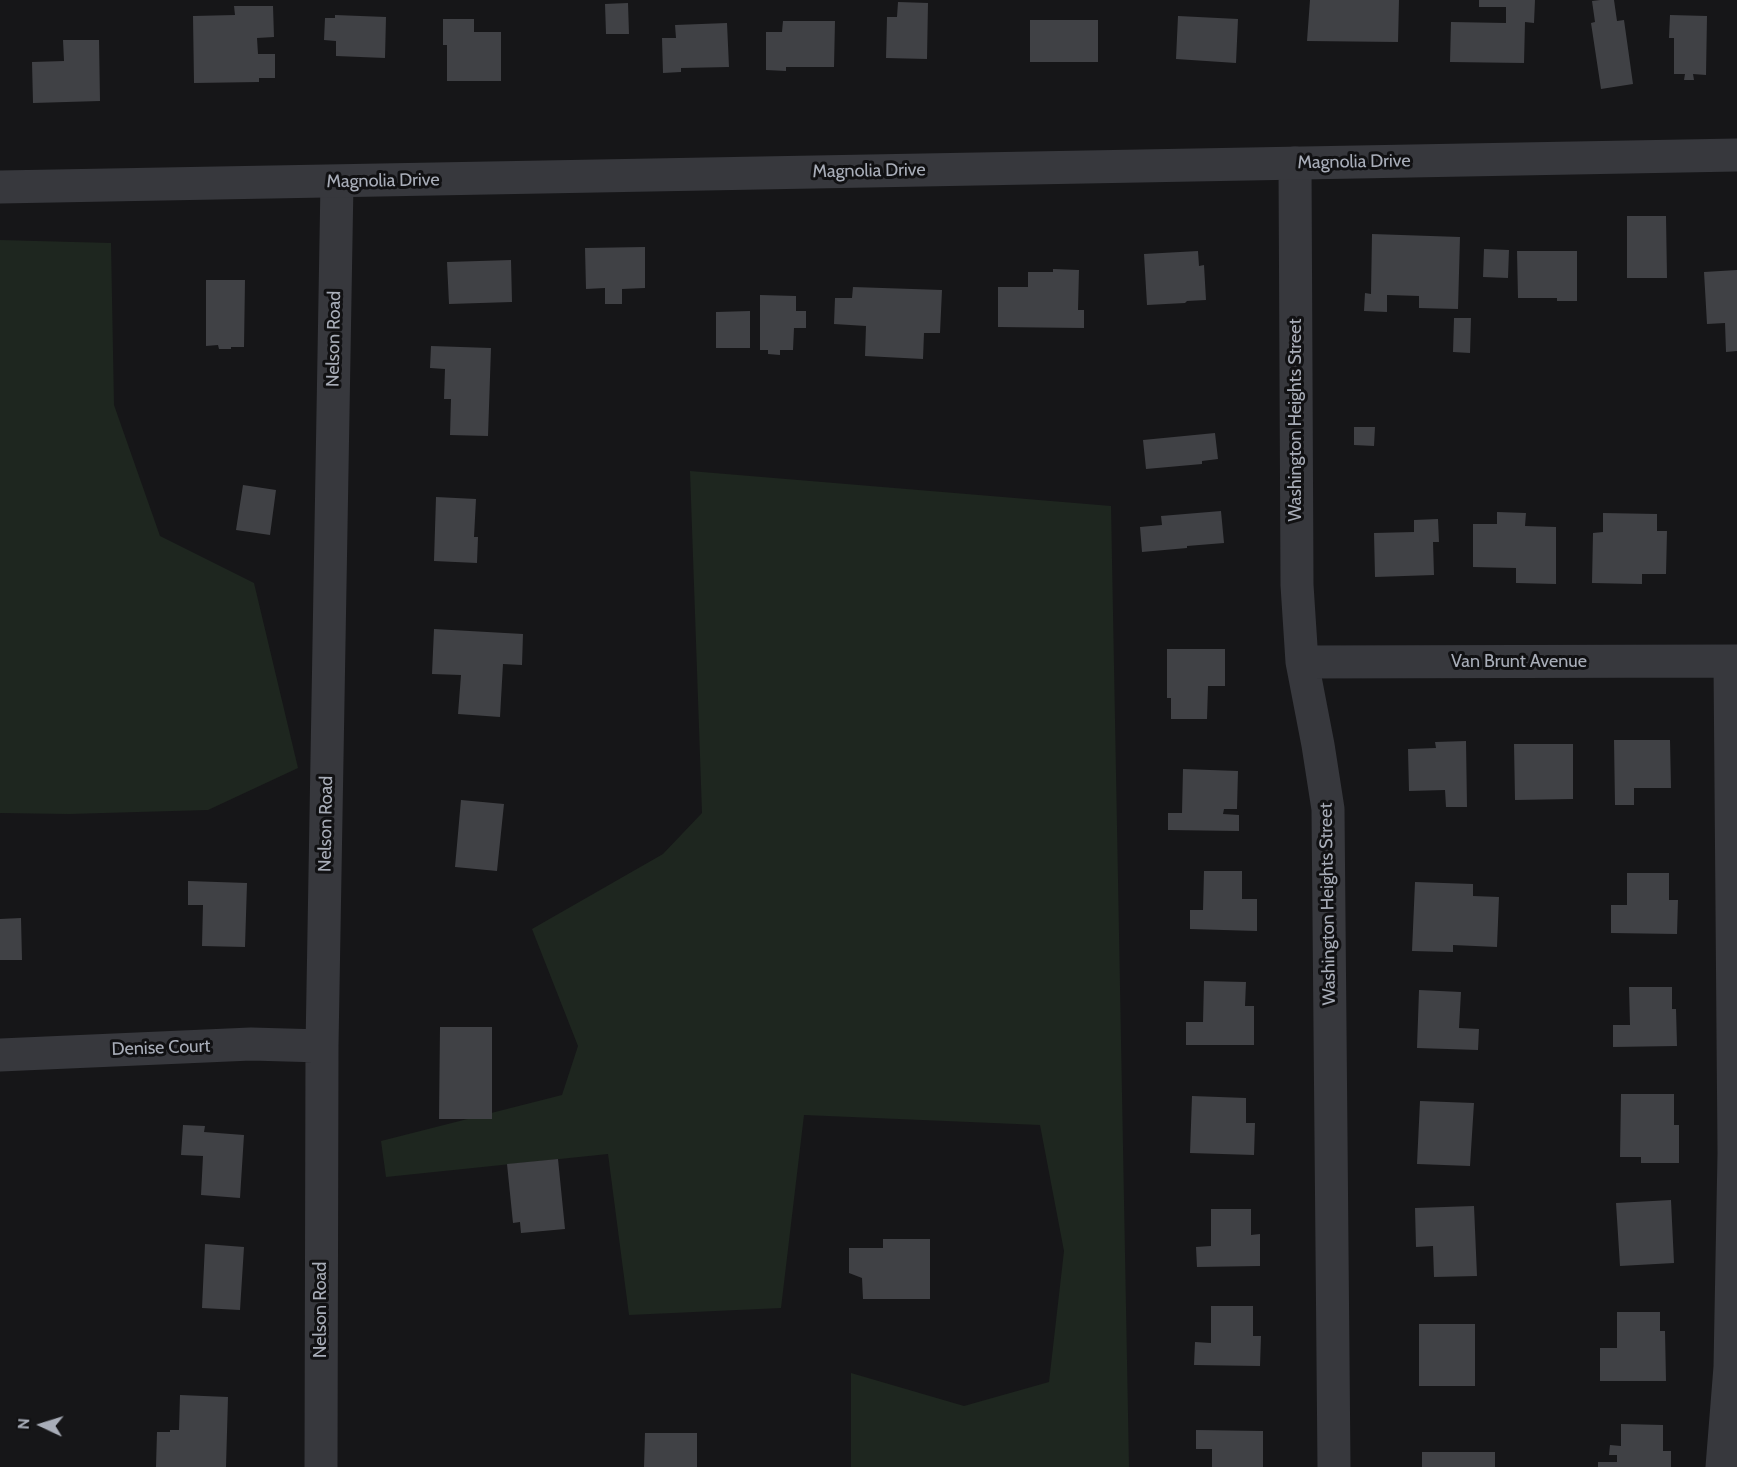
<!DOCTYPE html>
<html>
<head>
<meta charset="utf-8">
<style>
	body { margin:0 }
	#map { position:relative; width:1737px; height:1467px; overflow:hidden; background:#161618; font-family:Cabin,sans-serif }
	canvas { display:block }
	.north { position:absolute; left:12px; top:1395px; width:60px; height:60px; -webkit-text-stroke:4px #111113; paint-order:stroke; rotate:274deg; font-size:16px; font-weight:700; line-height:24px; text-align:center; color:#a8adb8 }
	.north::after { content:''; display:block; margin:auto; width:21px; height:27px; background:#a8adb8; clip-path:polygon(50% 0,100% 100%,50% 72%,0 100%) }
</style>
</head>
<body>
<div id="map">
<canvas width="1737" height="1467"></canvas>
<div class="north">N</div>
</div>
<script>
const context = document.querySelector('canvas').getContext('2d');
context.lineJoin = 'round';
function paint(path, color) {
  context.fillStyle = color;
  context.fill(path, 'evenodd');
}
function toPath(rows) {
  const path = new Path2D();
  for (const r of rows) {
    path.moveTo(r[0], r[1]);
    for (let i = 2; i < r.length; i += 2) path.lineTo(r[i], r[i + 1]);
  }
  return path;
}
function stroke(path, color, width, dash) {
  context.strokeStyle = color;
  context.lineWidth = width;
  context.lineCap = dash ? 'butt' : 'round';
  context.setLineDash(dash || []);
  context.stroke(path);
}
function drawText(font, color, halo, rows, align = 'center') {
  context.font = font + ' Cabin,sans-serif';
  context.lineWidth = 6;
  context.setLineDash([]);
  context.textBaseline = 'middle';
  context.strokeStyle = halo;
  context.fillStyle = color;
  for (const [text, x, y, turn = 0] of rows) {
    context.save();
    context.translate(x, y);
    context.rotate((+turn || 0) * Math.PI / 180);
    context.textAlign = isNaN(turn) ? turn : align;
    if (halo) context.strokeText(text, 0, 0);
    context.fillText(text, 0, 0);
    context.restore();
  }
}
paint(toPath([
	[0,240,111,243,114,405,160,536,254,583,298,768,208,810,69,814,0,813],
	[690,471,1111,506,1129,1467,851,1467,851,1373,964,1406,1049,1382,1064,1251,1040,1125,804,1115,781,1308,629,1315,608,1154,386,1177,381,1141,562,1095,578,1046,532,929,663,854,702,813]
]), '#1e261f');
paint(toPath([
	[1310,0,1399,0,1398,42,1307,41],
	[1479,0,1535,0,1534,23,1525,22,1524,63,1450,62,1451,22,1506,23,1506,7,1479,7],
	[1600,0,1614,0,1617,21,1624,20,1633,84,1601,89,1591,23,1595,22,1592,1],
	[898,2,928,3,927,59,886,58,887,17,897,17],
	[628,3,629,34,606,34,605,4],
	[234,6,273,6,274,37,257,38,258,54,275,54,275,78,259,78,259,82,194,83,193,16,235,15],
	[335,15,386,17,385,58,336,56,336,41,324,40,325,18,335,18],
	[1670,15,1707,16,1706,75,1693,74,1694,80,1684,80,1685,74,1674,74,1674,38,1669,38],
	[1178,16,1238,19,1236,63,1176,59],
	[443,19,474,19,474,32,501,32,501,81,447,81,447,45,443,45],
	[1030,20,1098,20,1098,62,1030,62],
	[783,21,835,21,834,67,786,67,786,71,766,70,766,32,782,32],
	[727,23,729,67,681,68,681,72,663,73,662,38,676,38,675,25],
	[63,40,99,40,100,101,33,103,32,62,64,61],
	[1627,216,1666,216,1667,278,1627,278],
	[1372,234,1460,237,1458,309,1419,308,1419,296,1387,295,1387,312,1364,311,1365,293,1371,294],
	[645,247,645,288,622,289,622,304,605,304,605,288,586,289,585,248],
	[1484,249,1509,250,1508,278,1483,277],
	[1198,251,1199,266,1204,265,1206,300,1187,301,1185,303,1147,305,1144,254],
	[1517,251,1577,251,1577,301,1557,301,1557,298,1518,298],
	[511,260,512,302,449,304,447,262],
	[1053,269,1079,270,1078,310,1084,310,1084,328,998,327,998,287,1028,287,1028,272,1053,272],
	[1737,270,1737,351,1726,352,1725,323,1707,324,1704,272],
	[206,280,245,280,244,347,231,347,231,349,219,349,218,345,206,346],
	[853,287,942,290,940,333,924,333,923,359,865,356,866,326,834,324,835,298,852,298],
	[760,295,796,296,796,311,806,311,806,328,794,328,793,350,780,350,780,355,768,354,768,350,760,350],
	[750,311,750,348,716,348,716,312],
	[1454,318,1471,318,1470,353,1453,352],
	[431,346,491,348,488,436,450,435,451,399,444,399,445,369,430,368],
	[1354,427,1375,427,1374,446,1354,445],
	[1215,433,1218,459,1202,461,1202,464,1146,469,1143,440],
	[243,485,276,490,270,535,236,530],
	[436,497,476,499,474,537,478,537,477,563,434,561],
	[1221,511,1224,543,1187,546,1187,548,1142,552,1140,527,1162,525,1161,516],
	[1497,512,1526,513,1525,526,1556,527,1556,584,1516,583,1516,568,1473,567,1473,524,1497,524],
	[1603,513,1657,514,1657,531,1667,531,1666,574,1642,574,1642,584,1592,583,1593,533,1603,532],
	[1438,519,1439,542,1433,542,1434,575,1375,577,1374,533,1414,532,1414,520],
	[434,629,523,634,522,665,503,664,500,717,458,714,461,675,432,674],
	[1167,649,1225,649,1225,686,1208,686,1207,719,1171,719,1171,698,1167,698],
	[1614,740,1670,740,1671,788,1634,788,1634,805,1615,805],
	[1466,741,1467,807,1446,807,1445,790,1409,791,1408,749,1436,748,1435,742],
	[1514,744,1573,744,1573,799,1515,800],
	[1183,769,1238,771,1237,809,1224,809,1223,814,1239,815,1239,831,1168,830,1168,813,1182,813],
	[461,800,504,804,497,871,455,867],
	[1204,871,1242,871,1242,899,1257,899,1257,931,1190,929,1190,910,1203,910],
	[1627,873,1669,873,1669,900,1678,900,1677,934,1611,933,1611,905,1627,905],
	[188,881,247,883,245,947,202,946,203,905,188,905],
	[1415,882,1473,884,1473,896,1499,897,1497,947,1453,945,1453,952,1412,951],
	[21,918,22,960,0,960,0,919],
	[1204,981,1246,982,1245,1006,1254,1006,1254,1045,1186,1045,1186,1022,1203,1022],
	[1629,987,1672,987,1672,1009,1676,1009,1677,1046,1613,1047,1613,1025,1630,1025],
	[1419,990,1461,992,1459,1028,1479,1029,1478,1050,1417,1048],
	[440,1027,492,1027,492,1119,439,1119],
	[1621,1094,1674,1094,1674,1125,1679,1125,1679,1163,1641,1163,1641,1157,1620,1157],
	[1192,1096,1246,1098,1246,1123,1255,1123,1254,1155,1190,1153],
	[1420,1101,1474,1103,1470,1166,1417,1164],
	[183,1125,205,1126,204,1132,244,1135,240,1198,201,1195,203,1156,181,1155],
	[558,1159,565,1229,521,1233,520,1222,513,1223,507,1164],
	[1671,1200,1674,1263,1620,1266,1616,1203],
	[1474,1206,1477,1276,1434,1277,1433,1246,1416,1247,1415,1208],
	[1211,1209,1251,1209,1251,1235,1260,1234,1260,1266,1197,1267,1196,1247,1211,1246],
	[883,1239,930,1239,930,1299,863,1299,862,1278,849,1273,849,1248,883,1248],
	[205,1244,244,1247,240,1310,202,1308],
	[1211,1306,1253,1306,1253,1336,1261,1336,1260,1366,1194,1365,1195,1342,1211,1343],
	[1617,1312,1660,1312,1660,1331,1665,1331,1666,1381,1600,1381,1600,1348,1617,1348],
	[1419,1324,1475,1324,1475,1386,1419,1386],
	[180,1395,228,1397,226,1467,156,1467,157,1432,170,1432,170,1430,179,1430],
	[1621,1424,1663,1425,1663,1451,1671,1451,1671,1467,1598,1467,1598,1462,1617,1462,1617,1455,1609,1455,1610,1445,1621,1446],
	[1196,1430,1263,1431,1263,1467,1212,1467,1212,1449,1196,1449],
	[645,1433,697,1433,697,1467,644,1467],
	[1422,1452,1495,1452,1495,1467,1422,1467]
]), '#404145');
stroke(toPath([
	[1295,163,1297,585,1302,662,1318,745,1328,809,1334,1467],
	[1302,662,1737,661],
	[0,1055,251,1044,322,1046],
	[321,1467,322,1046,337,182],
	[1722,1467,1730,1367,1734,1153,1730,662]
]), '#37383d', 33);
stroke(toPath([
	[0,187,1737,155]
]), '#37383d', 33);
drawText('18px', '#a8adb8', '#111113', [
	["Magnolia Drive",1354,162,-1],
	["Magnolia Drive",869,171,-1],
	["Magnolia Drive",383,181,-1],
	["Nelson Road",334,339,-89],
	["Washington Heights Street",1296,420,-90],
	["Van Brunt Avenue",1519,662],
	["Nelson Road",326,824,-89],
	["Washington Heights Street",1328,904,-91],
	["Denise Court",161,1048,-2],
	["Nelson Road",321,1310,-90]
]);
</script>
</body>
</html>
